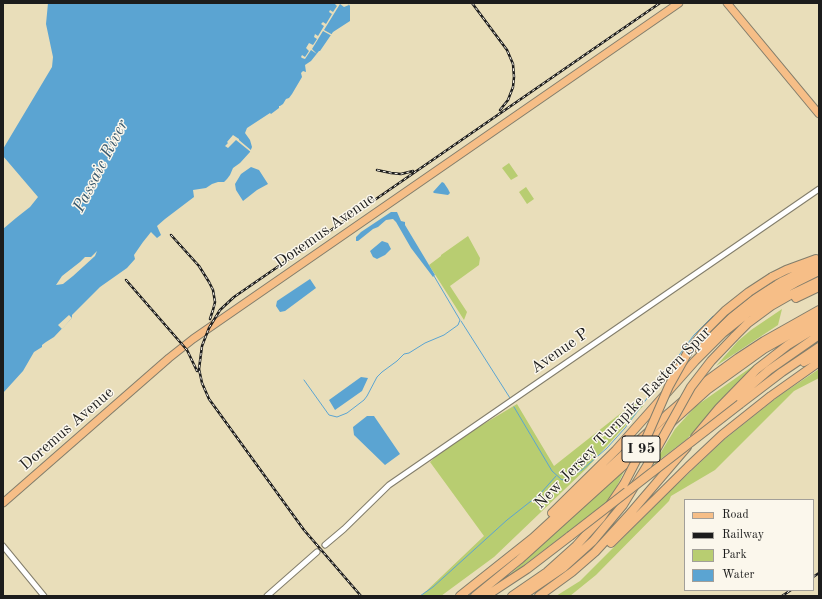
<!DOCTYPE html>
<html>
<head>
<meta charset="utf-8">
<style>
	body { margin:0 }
	#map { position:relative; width:822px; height:599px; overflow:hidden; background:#e9deba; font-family:"Old Standard TT",serif }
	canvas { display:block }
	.frame { position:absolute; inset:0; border:4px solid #1c1c1c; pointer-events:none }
	.legend { position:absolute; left:684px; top:499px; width:130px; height:92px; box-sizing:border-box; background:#fbf7ec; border:1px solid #a29f99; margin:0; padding:5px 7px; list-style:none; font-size:12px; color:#1c1c1c }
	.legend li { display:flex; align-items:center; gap:8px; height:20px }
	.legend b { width:20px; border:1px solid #a29f99 }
</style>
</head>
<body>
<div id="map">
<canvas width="822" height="599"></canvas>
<div class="frame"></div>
<ul class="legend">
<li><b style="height:5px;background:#f6be87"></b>Road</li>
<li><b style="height:5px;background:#1c1c1c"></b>Railway</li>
<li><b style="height:11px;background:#b8cd71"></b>Park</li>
<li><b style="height:11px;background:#5ba4d2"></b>Water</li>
</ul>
</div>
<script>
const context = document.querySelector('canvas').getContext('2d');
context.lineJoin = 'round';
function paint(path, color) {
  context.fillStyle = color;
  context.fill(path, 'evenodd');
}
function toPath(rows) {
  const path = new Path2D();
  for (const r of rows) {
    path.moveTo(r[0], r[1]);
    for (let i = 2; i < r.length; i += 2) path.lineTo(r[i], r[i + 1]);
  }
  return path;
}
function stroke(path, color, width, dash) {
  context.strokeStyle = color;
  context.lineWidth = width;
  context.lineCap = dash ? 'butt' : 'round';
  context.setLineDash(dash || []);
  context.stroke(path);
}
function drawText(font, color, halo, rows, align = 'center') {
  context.font = font + ' "Old Standard TT",serif';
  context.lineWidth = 3;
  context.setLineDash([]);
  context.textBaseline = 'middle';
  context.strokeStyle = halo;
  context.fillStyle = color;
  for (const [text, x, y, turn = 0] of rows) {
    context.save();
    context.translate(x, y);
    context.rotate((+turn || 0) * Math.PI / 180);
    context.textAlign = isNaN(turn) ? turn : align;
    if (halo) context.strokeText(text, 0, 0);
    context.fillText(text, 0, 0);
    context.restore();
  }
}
paint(toPath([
	[509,163,518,176,511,180,502,168],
	[526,187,534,199,527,204,519,192],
	[468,236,480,258,479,265,450,286,467,312,464,320,429,265,441,256,441,255],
	[782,309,778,325,716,366,738,341,751,330],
	[770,354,731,389,687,439,654,464,675,429,696,406],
	[819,369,819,378,794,391,715,470,671,496,669,501,596,575,570,596,556,596,580,581,668,493,725,439,779,396],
	[640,398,644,405,587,468,494,557,441,596,421,596,484,536,430,462,447,446,517,404,554,466],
	[626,467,611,499,503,581]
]), '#b8cd71');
paint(toPath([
	[48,3,348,3,350,6,350,21,333,32,320,51,319,51,311,61,305,65,306,72,303,71,301,73,302,77,292,94,289,98,286,99,283,104,280,106,279,106,279,108,271,114,270,113,247,128,245,133,250,140,252,147,250,152,240,163,233,168,230,175,227,179,224,182,218,182,212,184,206,188,193,190,194,197,165,219,157,226,161,235,157,238,151,232,143,242,134,255,135,259,127,268,100,287,72,315,72,318,54,337,46,342,42,345,42,347,34,352,23,371,3,393,3,229,16,218,30,207,38,197,3,156,3,149,52,67,53,57,46,24],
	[251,167,259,170,268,184,257,190,243,201,236,190,235,184,241,174],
	[442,182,444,183,448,189,450,193,448,195,434,193,433,192],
	[391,212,397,212,401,221,405,222,405,225,435,275,433,277,411,248,396,222,393,219,386,220,378,227,373,229,358,241,356,241,356,237,361,232],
	[382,241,388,243,391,249,385,255,377,259,373,257,370,251],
	[310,279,316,288,285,311,280,312,276,306,277,301],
	[361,377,368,378,362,391,335,410,329,400],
	[367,416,374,416,400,454,385,465,354,435,353,427]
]), '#5ba4d2');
paint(toPath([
	[334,3,348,3,349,5,344,7,340,4,324,30,333,35,332,36,323,31,312,49,317,54,311,50,305,59,302,58,301,57,302,55,305,57,309,51,306,48,309,43,313,45,317,39,314,37,315,34,318,36,324,26,321,24,323,22,326,24,332,14,329,12,330,10,333,12,337,6],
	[233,135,239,139,239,140,252,151,252,153,236,140,228,148,225,146,228,143,227,142],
	[97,251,95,256,73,276,63,284,56,285,62,276,80,262,85,257,91,257],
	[69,315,72,318,62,329,58,325]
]), '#e9deba');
stroke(toPath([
	[461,321,510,398],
	[304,380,329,415,337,417,347,413,364,400,367,396,377,377,382,372,397,361,404,354,409,353,425,343,444,335,458,325,460,320,434,276],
	[514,407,552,471,562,480,582,470,607,448,625,428,694,335,713,316],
	[420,596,433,587,507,520,540,494,556,476]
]), '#5ba4d2', 1);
stroke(toPath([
	[317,552,325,545]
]), '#c0b79a', 5, [5, 2.5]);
const minor = toPath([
	[325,545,344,529,389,485,819,189],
	[3,546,44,596],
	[267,596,317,552]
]);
const major = toPath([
	[727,3,819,114],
	[3,503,169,358,193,339,679,3]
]);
const highway = toPath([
	[772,277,786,270,816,259],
	[796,298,819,287],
	[734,337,748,323,771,306,792,294,819,281],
	[699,349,732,317,758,296,783,281,819,263],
	[804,362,819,354],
	[740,404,782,372,819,347],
	[714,421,740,395,769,370,819,335],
	[695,437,719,408,757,369,788,345,819,326],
	[552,513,616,450,695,361,723,333,748,313,767,299,795,283,819,271],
	[611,543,688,467,722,435,771,396,819,362],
	[460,596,533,538,669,413,705,382,738,358,764,341,819,310],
	[475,596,519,560,707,390,764,349,819,318],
	[486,596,527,569,570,536],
	[512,596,547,572,576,546,601,518,624,484],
	[522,596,563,568,593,541,623,505,648,464],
	[539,596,572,572,595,552,628,516,687,447]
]);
stroke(minor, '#827d6b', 7);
stroke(major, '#827d6b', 9);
stroke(highway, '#827d6b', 10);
stroke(minor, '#fff', 5);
stroke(major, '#f6be87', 7);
stroke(highway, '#f6be87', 8);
const rail = toPath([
	[472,3,507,50,513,64,514,77,513,87,508,100,500,110],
	[377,170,391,173,401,174,413,171],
	[171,235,199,266,209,282,213,290,215,302,213,310,210,319],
	[126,280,187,350,197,371],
	[813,577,819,573],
	[361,596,304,530,209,399,202,383,199,369,202,346,209,328,220,310,234,297,660,3],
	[782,596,791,590]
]);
stroke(rail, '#1c1c1c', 2.5);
stroke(rail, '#fbf7ec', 1, [3]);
const highwayBridge = toPath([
	[648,464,691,387,711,361,734,337],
	[624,484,638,457,669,386,688,352,703,333,725,311,749,292,772,277],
	[570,536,740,404]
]);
stroke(highwayBridge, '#827d6b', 10, []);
stroke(highwayBridge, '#f6be87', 8);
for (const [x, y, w] of [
	[641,449,38]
]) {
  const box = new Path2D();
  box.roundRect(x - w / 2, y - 13, w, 26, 3);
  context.fillStyle = '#fbf7ec';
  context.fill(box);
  stroke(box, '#1c1c1c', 1);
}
drawText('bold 15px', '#1c1c1c', null, [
	["I 95",641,449]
]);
drawText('16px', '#1c1c1c', '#fbf7ec', [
	["Doremus Avenue",325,231,-35],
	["Avenue P",560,351,-35],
	["New Jersey Turnpike Eastern Spur",623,418,-46],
	["Doremus Avenue",67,429,-41]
]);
drawText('italic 17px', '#38596e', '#fbf7ec', [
	["Passaic River",101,166,-63]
]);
</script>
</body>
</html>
